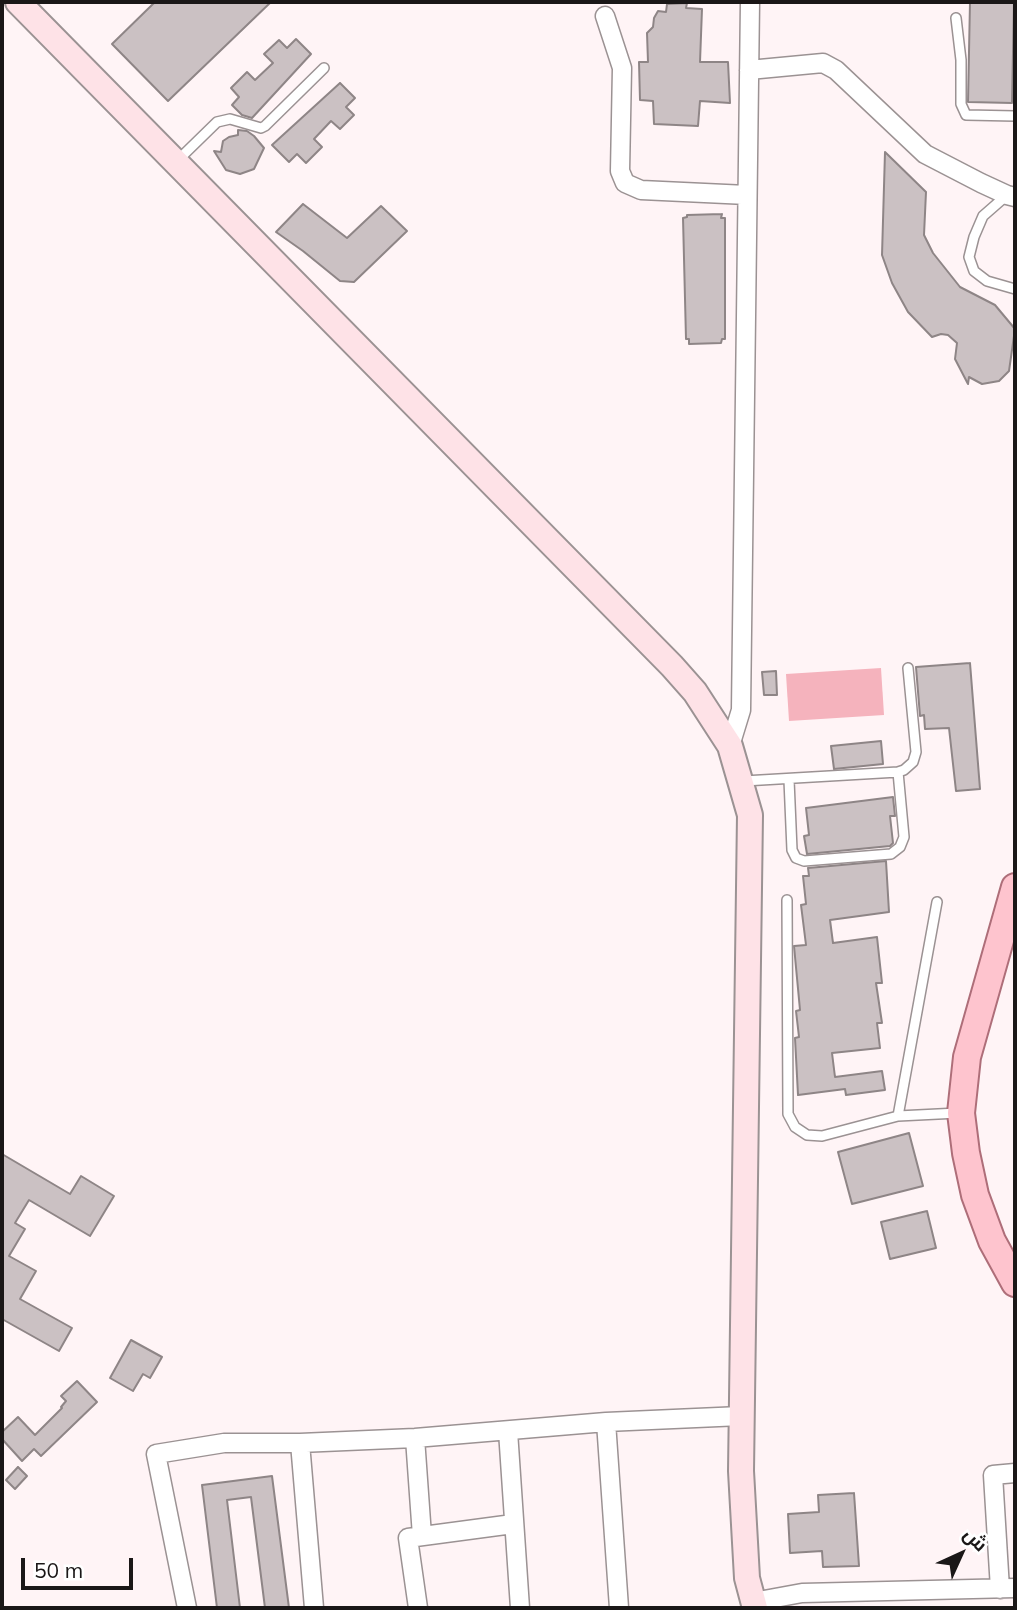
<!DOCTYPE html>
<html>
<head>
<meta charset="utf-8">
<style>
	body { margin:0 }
	#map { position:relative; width:1017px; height:1610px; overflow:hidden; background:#fff4f6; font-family:Mulish,Cairo,sans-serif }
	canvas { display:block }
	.frame { position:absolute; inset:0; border:4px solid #1a1717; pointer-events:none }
	.north { position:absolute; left:926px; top:1519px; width:70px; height:70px; -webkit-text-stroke:5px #fff; paint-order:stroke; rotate:45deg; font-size:19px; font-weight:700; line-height:28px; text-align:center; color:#1a1717 }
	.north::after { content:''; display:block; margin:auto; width:24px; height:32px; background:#1a1717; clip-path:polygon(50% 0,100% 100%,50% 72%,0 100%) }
	.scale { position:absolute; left:21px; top:1558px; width:112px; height:32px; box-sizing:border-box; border:4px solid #1a1717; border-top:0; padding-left:9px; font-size:21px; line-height:24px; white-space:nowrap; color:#1a1717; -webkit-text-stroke:5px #fff; paint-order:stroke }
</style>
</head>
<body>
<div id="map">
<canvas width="1017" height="1610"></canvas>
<div class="frame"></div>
<div class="north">ش</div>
<div class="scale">50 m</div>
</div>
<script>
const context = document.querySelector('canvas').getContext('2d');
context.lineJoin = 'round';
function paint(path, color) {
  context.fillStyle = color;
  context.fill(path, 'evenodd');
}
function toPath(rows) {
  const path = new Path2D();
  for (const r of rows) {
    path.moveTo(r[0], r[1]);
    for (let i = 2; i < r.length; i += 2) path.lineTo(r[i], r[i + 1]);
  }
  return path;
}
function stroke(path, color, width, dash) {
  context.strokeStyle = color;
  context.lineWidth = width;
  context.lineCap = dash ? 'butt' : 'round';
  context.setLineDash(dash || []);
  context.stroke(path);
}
paint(toPath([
	[881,668,884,715,789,721,786,674]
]), '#f5b3bd');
const building = toPath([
	[155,2,271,2,168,101,112,44,155,2],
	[970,2,1014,2,1012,103,968,102,970,2],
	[687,3,686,8,702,9,700,62,728,62,730,103,700,101,698,126,654,124,653,101,640,100,639,62,648,62,647,33,653,27,654,18,658,11,666,12,667,4,687,3],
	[296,39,311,54,252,118,242,115,232,105,239,97,231,88,247,72,255,80,273,63,264,54,279,40,287,48,296,39],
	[340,83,355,98,346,107,354,115,340,129,331,121,314,139,322,147,306,163,297,154,289,162,272,145,340,83],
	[238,130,247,131,254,136,264,148,254,169,240,174,226,170,214,151,221,152,223,141,229,137,238,135,238,130],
	[885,152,926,192,924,235,933,253,960,287,995,305,1015,329,1009,371,999,381,982,384,969,377,968,384,955,359,957,343,948,335,941,334,932,337,908,312,892,283,882,255,885,152],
	[303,204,347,238,381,206,407,231,354,282,340,281,303,251,276,232,303,204],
	[722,214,721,218,725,218,725,339,722,339,721,343,689,344,689,339,686,339,683,218,687,217,687,215,722,214],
	[970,663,980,789,956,791,949,728,925,729,924,715,920,716,916,667,970,663],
	[776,671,777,695,764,695,762,672,776,671],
	[881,741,883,764,834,769,831,746,881,741],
	[893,797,895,816,890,816,893,843,890,846,807,854,804,836,809,835,806,808,893,797],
	[886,861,889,912,830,920,833,943,877,937,882,983,876,983,882,1023,877,1023,880,1048,832,1053,835,1077,882,1071,885,1090,846,1095,845,1089,798,1095,795,1038,799,1037,796,1011,800,1010,794,946,806,945,801,905,806,904,803,876,809,876,808,868,886,861],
	[909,1133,923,1186,852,1204,838,1152,909,1133],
	[2,1154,70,1194,81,1176,114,1196,90,1236,29,1200,15,1223,25,1229,9,1256,36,1271,20,1299,72,1328,59,1351,2,1319,2,1154],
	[927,1211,936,1248,890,1259,881,1222,927,1211],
	[131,1340,162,1357,150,1378,143,1374,133,1391,110,1378,131,1340],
	[77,1381,97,1402,41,1456,34,1449,22,1461,2,1439,2,1432,18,1417,35,1435,62,1408,61,1407,66,1401,61,1396,77,1381],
	[18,1467,27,1476,15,1489,6,1480,18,1467],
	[272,1476,289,1608,265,1608,251,1497,227,1500,240,1608,217,1608,202,1485,272,1476],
	[854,1493,859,1566,823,1567,822,1551,790,1553,788,1514,819,1512,818,1495,854,1493]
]);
paint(building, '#cbc1c3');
stroke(building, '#8e8586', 2);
const lane = toPath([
	[956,18,961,60,961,104,966,115,1015,116],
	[176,162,217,122,230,119,261,128,265,126,324,68],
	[1007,195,983,216,974,237,969,257,974,271,987,281,1015,289],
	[789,780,792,850,796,858,804,861,891,854,900,847,904,837,898,772],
	[744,781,898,772,904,770,913,762,916,752,908,668],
	[787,900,788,1114,795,1127,807,1135,822,1136,898,1116,958,1113],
	[898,1116,937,902]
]);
const street = toPath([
	[605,16,622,68,620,171,625,183,641,190,747,195],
	[749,70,823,63,836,70,925,154,981,183,1007,195,1015,197],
	[730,746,741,710,750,2],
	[606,1422,619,1608],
	[508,1431,520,1608],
	[415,1438,422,1536],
	[300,1443,314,1608],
	[1000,1589,993,1475,1015,1473],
	[753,1602,802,1593,1015,1588],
	[187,1608,156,1454,224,1443,300,1443,415,1438,606,1422,741,1416],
	[418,1608,408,1538,513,1524]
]);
const secondary = toPath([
	[18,2,672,666,695,692,730,746,750,815,741,1471,747,1578,755,1608]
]);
const primary = toPath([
	[1015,887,967,1057,961,1113,966,1153,975,1195,992,1241,1015,1283]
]);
stroke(lane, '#9b9293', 12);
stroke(street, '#9b9293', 21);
stroke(secondary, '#9b9293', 28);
stroke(primary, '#ae6e79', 30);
stroke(lane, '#fff', 9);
stroke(street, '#fff', 18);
stroke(secondary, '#fee2e7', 24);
stroke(primary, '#fec4ce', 26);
</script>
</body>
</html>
